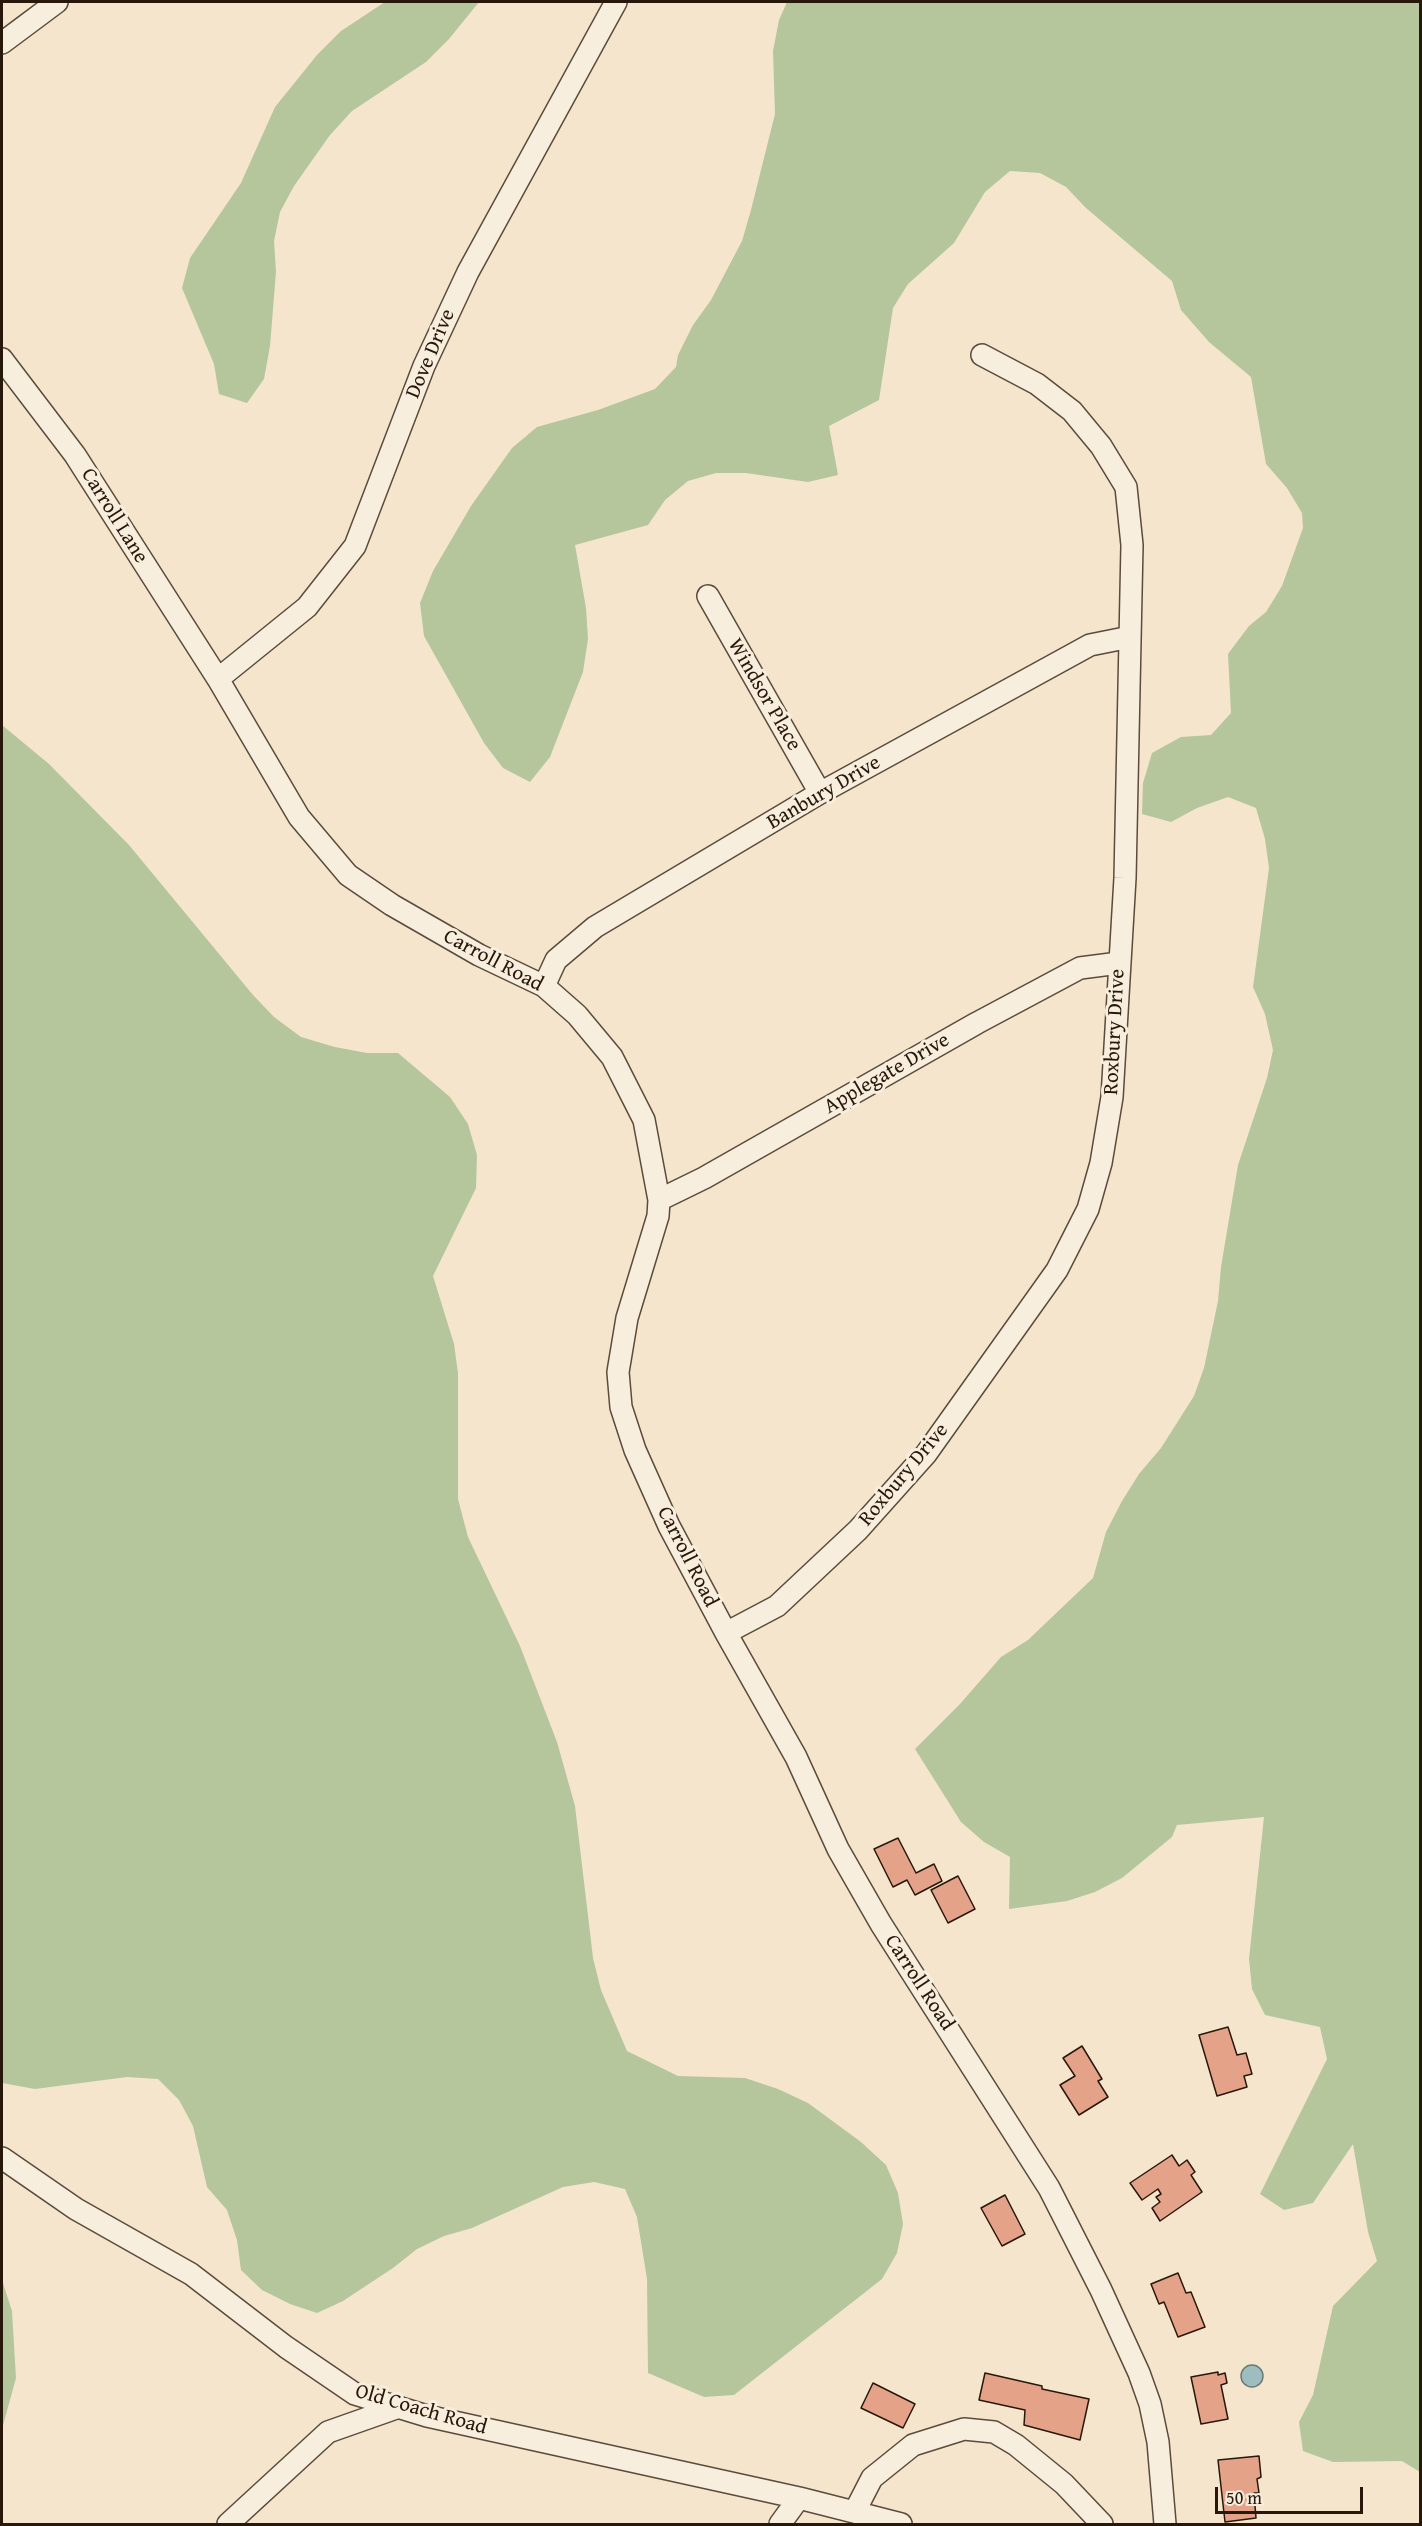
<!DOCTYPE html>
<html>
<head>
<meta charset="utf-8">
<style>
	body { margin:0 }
	#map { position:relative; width:1422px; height:2526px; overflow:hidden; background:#f4e5cc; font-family:"Gentium Book Plus",serif }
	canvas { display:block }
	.frame { position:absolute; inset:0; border:3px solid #28180b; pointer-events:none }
	.scale { position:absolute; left:1215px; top:2487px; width:148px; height:27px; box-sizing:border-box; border:3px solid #28180b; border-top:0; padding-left:8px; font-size:18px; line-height:21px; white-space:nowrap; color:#28180b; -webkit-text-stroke:4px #f8eede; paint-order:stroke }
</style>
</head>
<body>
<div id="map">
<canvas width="1422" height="2526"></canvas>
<div class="frame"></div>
<div class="scale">50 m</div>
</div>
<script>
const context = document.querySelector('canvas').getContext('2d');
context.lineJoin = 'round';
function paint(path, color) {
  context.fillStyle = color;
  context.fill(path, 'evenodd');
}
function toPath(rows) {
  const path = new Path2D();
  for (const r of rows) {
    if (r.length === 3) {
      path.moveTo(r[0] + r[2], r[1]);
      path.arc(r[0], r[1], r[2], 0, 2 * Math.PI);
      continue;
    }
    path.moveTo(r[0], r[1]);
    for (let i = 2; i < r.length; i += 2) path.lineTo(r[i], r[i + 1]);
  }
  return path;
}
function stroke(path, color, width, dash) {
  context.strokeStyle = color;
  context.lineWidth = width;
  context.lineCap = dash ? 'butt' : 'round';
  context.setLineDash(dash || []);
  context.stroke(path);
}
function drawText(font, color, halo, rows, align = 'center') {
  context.font = font + ' "Gentium Book Plus",serif';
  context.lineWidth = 6;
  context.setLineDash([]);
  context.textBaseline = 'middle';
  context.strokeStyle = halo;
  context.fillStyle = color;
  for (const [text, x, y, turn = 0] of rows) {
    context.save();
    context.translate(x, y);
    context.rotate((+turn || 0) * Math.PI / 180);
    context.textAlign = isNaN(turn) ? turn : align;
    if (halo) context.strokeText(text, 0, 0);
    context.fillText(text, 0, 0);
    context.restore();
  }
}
paint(toPath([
	[385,2,479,2,449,39,426,62,352,111,330,135,294,186,280,212,274,241,276,272,270,346,264,379,247,403,219,394,214,364,182,288,190,258,241,183,275,107,317,55,341,31],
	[787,2,1420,2,1420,2472,1402,2461,1333,2462,1303,2451,1299,2422,1313,2395,1333,2306,1377,2261,1368,2232,1353,2144,1313,2203,1284,2210,1260,2194,1327,2059,1320,2027,1265,2015,1252,1989,1249,1959,1264,1817,1177,1825,1172,1837,1122,1878,1095,1892,1067,1901,1009,1909,1010,1857,984,1842,961,1822,915,1749,960,1704,1001,1657,1028,1640,1093,1578,1106,1532,1122,1501,1139,1474,1161,1448,1194,1396,1204,1368,1218,1301,1221,1267,1238,1165,1267,1078,1273,1050,1265,1014,1253,987,1269,868,1265,839,1256,808,1228,797,1197,808,1171,822,1142,814,1143,783,1152,753,1181,737,1211,735,1231,713,1228,654,1249,626,1266,612,1282,586,1303,528,1302,513,1287,488,1266,464,1251,377,1209,342,1181,310,1172,281,1086,208,1066,187,1040,173,1010,171,985,192,954,243,908,284,893,308,879,400,829,426,838,475,808,482,746,473,716,473,688,481,665,500,648,525,575,545,586,608,588,639,583,672,550,757,530,782,503,768,484,743,424,636,420,603,433,571,471,506,512,448,537,427,598,410,655,389,676,367,678,355,693,325,711,300,742,241,751,210,775,114,773,51,779,20],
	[2,725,49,764,129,845,253,995,274,1017,301,1037,335,1047,367,1053,398,1053,450,1097,468,1124,477,1155,476,1188,433,1276,454,1344,458,1373,458,1499,468,1537,520,1646,557,1742,575,1806,593,1958,601,1990,627,2051,678,2076,745,2078,778,2089,808,2103,861,2142,886,2165,898,2193,903,2224,897,2253,882,2279,734,2395,704,2397,648,2373,647,2279,637,2217,625,2189,594,2182,563,2187,472,2228,444,2236,417,2249,393,2268,343,2301,317,2313,290,2304,262,2290,241,2270,237,2240,227,2210,207,2187,193,2126,179,2100,158,2079,127,2077,35,2089,2,2083],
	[2,2280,12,2311,16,2378,2,2429]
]), '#b5c69c');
const water = toPath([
	[1252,2376,11]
]);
paint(water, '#9dbdbe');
stroke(water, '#6e7b76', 1.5);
const building = toPath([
	[898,1838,916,1873,934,1864,942,1881,915,1895,907,1880,893,1887,874,1849,898,1838],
	[958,1876,975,1909,948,1923,931,1890,958,1876],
	[1228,2027,1237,2055,1246,2053,1252,2074,1244,2076,1247,2087,1217,2096,1199,2035,1228,2027],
	[1082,2046,1102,2079,1098,2081,1108,2097,1079,2115,1060,2085,1075,2076,1063,2058,1082,2046],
	[1172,2155,1179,2166,1187,2160,1195,2172,1191,2175,1202,2192,1160,2221,1152,2208,1160,2202,1156,2197,1161,2194,1158,2189,1142,2200,1130,2183,1172,2155],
	[1005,2195,1025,2234,1002,2246,981,2208,1005,2195],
	[1178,2273,1186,2293,1191,2292,1205,2327,1178,2337,1164,2302,1159,2304,1151,2284,1178,2273],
	[1218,2372,1218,2375,1225,2373,1227,2383,1221,2385,1228,2419,1201,2424,1191,2377,1218,2372],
	[985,2373,1042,2386,1042,2389,1089,2399,1080,2440,1024,2425,1025,2410,979,2400,985,2373],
	[873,2383,915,2404,903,2428,861,2408,873,2383],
	[1259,2456,1261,2477,1257,2479,1259,2493,1254,2493,1256,2518,1225,2522,1218,2460,1259,2456]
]);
paint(building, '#e4a389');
stroke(building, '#28180b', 1.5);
const minor = toPath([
	[2,43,57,2],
	[2,359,75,455,218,679,299,817,348,875,392,905,479,955,544,986,577,1015,612,1057,644,1120,659,1200,658,1216,627,1318,618,1372,621,1407,635,1450,669,1526,726,1633,796,1757,838,1849,881,1924,1049,2188,1101,2290,1139,2373,1150,2404,1158,2442,1165,2524],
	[708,596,820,793],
	[218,679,307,607,355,546,424,366,468,272,616,2],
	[544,986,556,960,595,927,820,793,1090,645,1130,637],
	[659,1200,704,1178,977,1023,1080,968,1119,963],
	[726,1633,777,1606,858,1530,926,1454,1057,1270,1088,1209,1101,1163,1112,1097,1125,878,1132,545,1126,487,1101,446,1072,411,1037,384,982,355],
	[2,2158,76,2209,191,2274,286,2347,355,2394,427,2416,799,2498,901,2524],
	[855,2511,872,2478,913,2445,964,2429,994,2432,1016,2445,1064,2484,1102,2524],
	[228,2524,328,2432,399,2407],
	[780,2524,799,2498]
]);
stroke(minor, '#5b4b3b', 24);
stroke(minor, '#f8eede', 21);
drawText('21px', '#28180b', '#f8eede', [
	["Dove Drive",431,354,-67],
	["Carroll Lane",114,516,58],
	["Windsor Place",764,695,60],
	["Banbury Drive",824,793,-30],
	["Carroll Road",493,961,28],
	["Roxbury Drive",1115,1032,-87],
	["Applegate Drive",887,1074,-30],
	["Roxbury Drive",904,1475,-50],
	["Carroll Road",687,1557,63],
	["Carroll Road",919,1983,57],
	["Old Coach Road",421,2410,16]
]);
</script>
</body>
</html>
